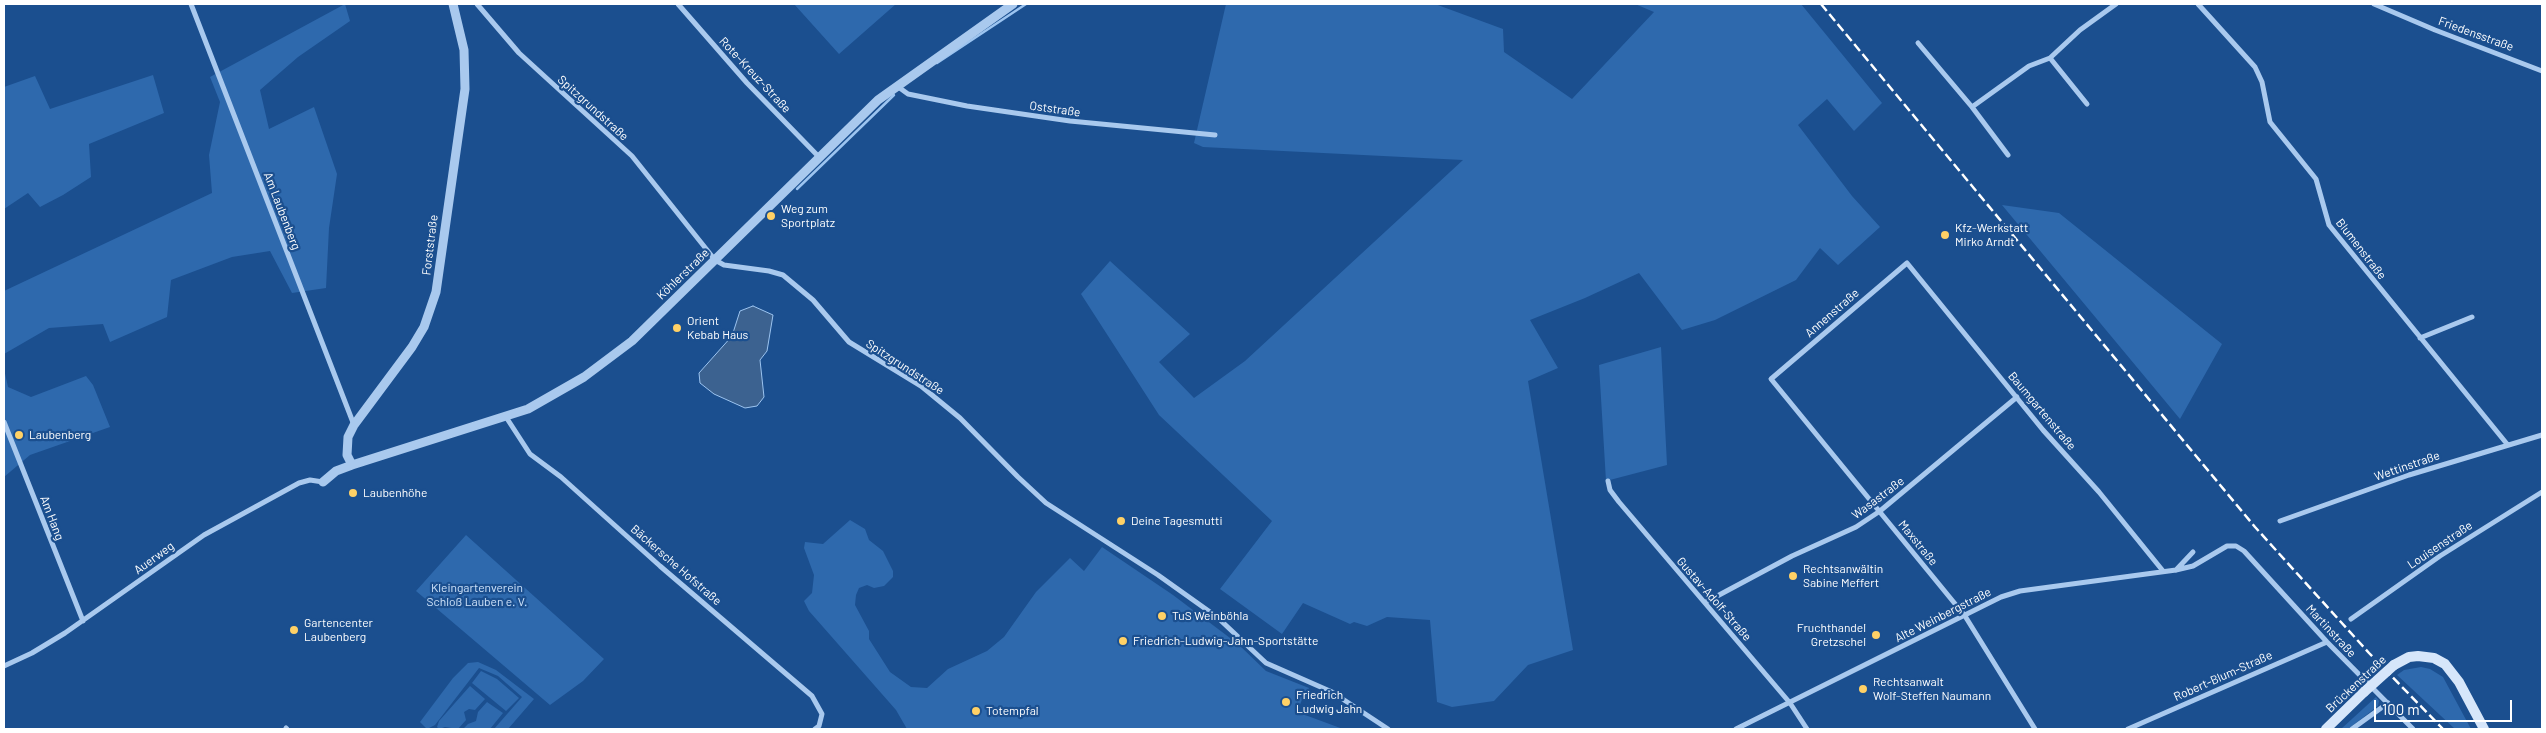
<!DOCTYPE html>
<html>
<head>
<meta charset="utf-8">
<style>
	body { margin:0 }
	#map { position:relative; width:2546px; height:733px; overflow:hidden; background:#1b4f8f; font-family:Barlow,sans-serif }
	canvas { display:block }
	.frame { position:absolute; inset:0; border:5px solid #fff; pointer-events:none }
	.scale { position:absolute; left:2374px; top:700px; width:138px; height:22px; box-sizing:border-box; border:2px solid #fff; border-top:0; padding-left:6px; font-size:15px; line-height:18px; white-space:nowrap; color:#fff; -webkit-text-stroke:4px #1b4f8f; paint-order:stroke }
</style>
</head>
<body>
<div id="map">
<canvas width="2546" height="733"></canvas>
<div class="frame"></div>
<div class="scale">100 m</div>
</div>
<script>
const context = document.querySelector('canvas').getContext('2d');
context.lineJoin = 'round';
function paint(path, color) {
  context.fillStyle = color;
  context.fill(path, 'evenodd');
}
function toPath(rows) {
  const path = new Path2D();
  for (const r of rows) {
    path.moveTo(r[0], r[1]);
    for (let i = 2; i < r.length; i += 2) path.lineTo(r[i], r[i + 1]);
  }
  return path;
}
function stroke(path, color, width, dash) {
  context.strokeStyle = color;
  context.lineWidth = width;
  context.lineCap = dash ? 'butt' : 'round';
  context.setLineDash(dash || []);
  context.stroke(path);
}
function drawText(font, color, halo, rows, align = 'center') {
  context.font = font + ' Barlow,sans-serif';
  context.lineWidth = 4.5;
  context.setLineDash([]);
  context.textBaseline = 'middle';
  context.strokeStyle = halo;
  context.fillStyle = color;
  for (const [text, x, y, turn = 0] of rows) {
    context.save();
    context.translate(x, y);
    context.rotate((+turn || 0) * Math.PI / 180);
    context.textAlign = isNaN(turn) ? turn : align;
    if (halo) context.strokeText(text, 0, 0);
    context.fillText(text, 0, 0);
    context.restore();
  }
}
paint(toPath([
	[345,4,350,21,298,57,260,90,269,129,314,107,337,174,329,228,326,288,292,293,270,251,232,257,171,280,167,317,110,342,103,324,49,328,4,354,4,291,212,193,209,155,220,102,210,77],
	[794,4,896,4,839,54],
	[1226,4,1435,4,1503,29,1504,52,1572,99,1654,12,1635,4,1801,4,1882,103,1854,131,1827,99,1798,125,1852,196,1880,227,1838,265,1820,248,1796,280,1715,320,1682,330,1639,273,1585,298,1530,320,1558,368,1528,381,1573,650,1528,665,1494,701,1452,707,1437,702,1430,620,1387,617,1367,626,1354,622,1350,624,1303,603,1282,634,1220,589,1272,521,1159,415,1081,294,1110,261,1190,334,1159,362,1194,398,1245,361,1463,160,1203,147,1194,143],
	[153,75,164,113,89,144,91,177,63,195,40,207,28,193,4,209,4,87,35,76,50,109],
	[2002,205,2059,213,2222,344,2180,419],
	[1661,347,1667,465,1606,481,1599,365],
	[4,369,8,387,31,397,86,376,93,385,110,427,30,455,4,477],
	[850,520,865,529,869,540,883,551,893,571,893,577,884,586,874,588,867,585,859,588,856,595,855,605,869,631,869,639,890,672,911,687,927,688,948,669,987,651,1004,637,1036,592,1070,558,1084,571,1102,547,1173,595,1238,644,1266,671,1309,688,1307,698,1303,697,1297,712,1343,729,907,729,896,710,809,611,804,601,812,593,814,575,804,548,805,542,823,544],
	[466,535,604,659,583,681,550,705,416,591],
	[478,662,496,670,534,699,508,729,494,729,522,697,498,676,479,668,435,725,429,728,432,729,427,729,420,722,453,678,468,663],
	[2421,667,2430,669,2443,677,2471,729,2455,729,2397,675,2404,670],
	[481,671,497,679,519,698,506,711,472,683],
	[470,686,485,699,475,710,469,709,464,712,466,720,458,729,445,727,439,729,437,727,439,721],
	[2376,697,2379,701,2378,706,2348,729,2341,729],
	[487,702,503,713,490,729,463,729,468,724,476,721,478,712]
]), '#2e69ad');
const water = toPath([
	[753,306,773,315,767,351,760,360,764,397,757,406,745,408,714,394,700,383,699,373,732,336,740,311,753,306]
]);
paint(water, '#3c6290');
stroke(water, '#9cc4f0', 1);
stroke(toPath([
	[937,63,1026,4],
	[797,189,894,95]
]), '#9cc4f0', 2.5);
stroke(toPath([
	[191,4,354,425],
	[477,4,519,53,632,156,715,260,724,265,769,271,783,275,813,300,849,342,921,386,960,418,1018,477,1046,503,1158,575,1217,617,1266,663,1332,692,1388,729],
	[678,4,747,83,819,157],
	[2198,4,2255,67,2262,82,2270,122,2316,179,2329,225,2507,444],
	[2374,4,2435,30,2542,71],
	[1918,43,1972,107,2029,66,2050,58,2087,104],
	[2050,58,2080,30,2116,4],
	[897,86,908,94,967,106,1070,121,1215,135],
	[1972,107,2008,155],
	[2420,338,2472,317],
	[506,417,530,454,561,477,660,566,812,696,822,714,819,726,815,729],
	[4,422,83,621],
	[1608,481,1610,490,1619,502,1790,703,1807,729],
	[2280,521,2409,475,2542,435],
	[2176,570,2193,552],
	[1706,602,1792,556,1856,527,1880,511,2017,397],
	[2351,619,2440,556,2542,492],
	[4,666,32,653,65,633,204,535,299,483,310,480,323,482],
	[286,728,287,729],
	[1736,729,2001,597,2020,591,2176,570,2193,566,2227,546,2236,546,2244,551,2327,642,2413,729],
	[2035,729,1965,616,1771,379,1907,263,2043,430,2099,492,2163,571],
	[2128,729,2327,642],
	[2352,729,2388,703]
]), '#a9c9ee', 5);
stroke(toPath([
	[352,465,347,455,348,437,354,425,412,347,424,327,436,292,465,89,464,50,453,4],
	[323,482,336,471,352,465,528,409,584,377,632,341,878,100,1013,4]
]), '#a9c9ee', 9);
stroke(toPath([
	[2394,665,2409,657,2418,656,2434,658,2445,664,2459,682,2484,729],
	[2326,729,2364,692]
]), '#d6e6fa', 10);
stroke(toPath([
	[1821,4,2255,527,2369,653,2443,729]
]), '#fff', 2.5, [9, 4]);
stroke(toPath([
	[2364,692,2394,665]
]), '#d6e6fa', 10);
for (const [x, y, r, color] of [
	[771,216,5,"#ffd166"],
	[1945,235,5,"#ffd166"],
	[677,328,5,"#ffd166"],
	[19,435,5,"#ffd166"],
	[353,493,5,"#ffd166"],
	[1121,521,5,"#ffd166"],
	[1793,576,5,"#ffd166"],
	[1162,616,5,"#ffd166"],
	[294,630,5,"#ffd166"],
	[1876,635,5,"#ffd166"],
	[1123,641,5,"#ffd166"],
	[1863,689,5,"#ffd166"],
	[1286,702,5,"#ffd166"],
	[976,711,5,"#ffd166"]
]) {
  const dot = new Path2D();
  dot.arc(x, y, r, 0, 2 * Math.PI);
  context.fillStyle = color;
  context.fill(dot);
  stroke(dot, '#1b4f8f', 2);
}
drawText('12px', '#fff', '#1b4f8f', [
	["Friedensstraße",2476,34,20],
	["Rote-Kreuz-Straße",755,75,47],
	["Spitzgrundstraße",593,108,42],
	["Oststraße",1055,109,8],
	["Am Laubenberg",282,211,69],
	["Forststraße",430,245,-83],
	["Blumenstraße",2361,249,52],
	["Köhlerstraße",683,274,-44],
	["Annenstraße",1832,313,-41],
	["Spitzgrundstraße",905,367,33],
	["Baumgartenstraße",2042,411,50],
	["Wettinstraße",2407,466,-19],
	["Wasastraße",1878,498,-37],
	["Am Hang",52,518,69],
	["Maxstraße",1918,543,51],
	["Louisenstraße",2440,545,-34],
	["Auerweg",154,558,-36],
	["Bäckersche Hofstraße",676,565,41],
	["Gustav-Adolf-Straße",1714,599,49],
	["Alte Weinbergstraße",1943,615,-27],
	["Martinstraße",2331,631,47],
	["Robert-Blum-Straße",2223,676,-24],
	["Brückenstraße",2356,684,-43]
]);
drawText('12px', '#fff', '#1b4f8f', [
	["Weg zum",781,209],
	["Sportplatz",781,223],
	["Kfz-Werkstatt",1955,228],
	["Mirko Arndt",1955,242],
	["Orient",687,321],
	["Kebab Haus",687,335],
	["Laubenberg",29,435],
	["Laubenhöhe",363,493],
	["Deine Tagesmutti",1131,521],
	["Rechtsanwältin",1803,569],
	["Sabine Meffert",1803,583],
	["TuS Weinböhla",1172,616],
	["Gartencenter",304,623],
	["Laubenberg",304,637],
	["Fruchthandel",1866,628,"right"],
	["Gretzschel",1866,642,"right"],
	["Friedrich-Ludwig-Jahn-Sportstätte",1133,641],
	["Rechtsanwalt",1873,682],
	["Wolf-Steffen Naumann",1873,696],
	["Friedrich",1296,695],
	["Ludwig Jahn",1296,709],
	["Totempfal",986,711]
], 'left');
drawText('12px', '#cfe3fa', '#1b4f8f', [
	["Kleingartenverein",477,588],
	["Schloß Lauben e. V.",477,602]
]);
</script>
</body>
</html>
